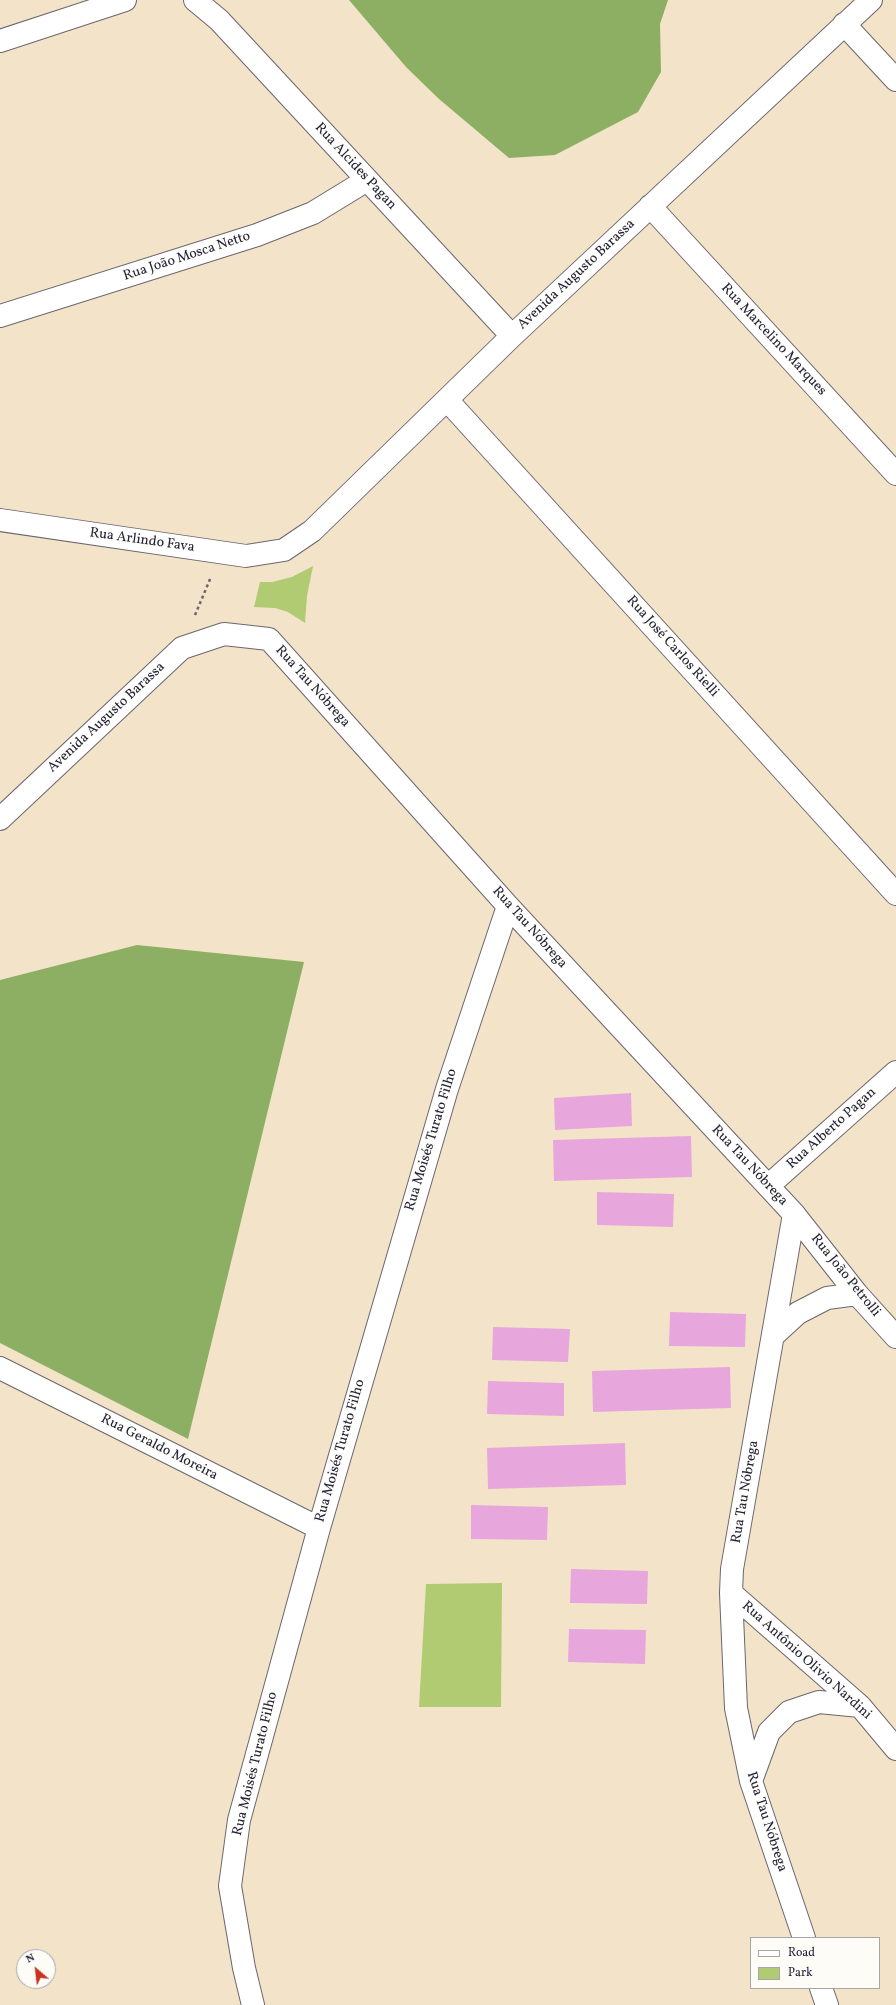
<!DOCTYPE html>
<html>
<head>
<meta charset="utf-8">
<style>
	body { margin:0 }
	#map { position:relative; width:896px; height:2005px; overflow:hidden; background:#f3e4c9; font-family:Vollkorn,serif }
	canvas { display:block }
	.legend { position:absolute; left:750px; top:1937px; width:130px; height:52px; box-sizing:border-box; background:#fdfcf7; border:1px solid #a5a5ac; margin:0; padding:5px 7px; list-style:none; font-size:12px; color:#22223b }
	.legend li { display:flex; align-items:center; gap:8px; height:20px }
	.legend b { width:20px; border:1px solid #a5a5ac }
	.north { position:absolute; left:16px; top:1949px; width:40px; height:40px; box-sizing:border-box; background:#fdfcf7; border:1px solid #a5a5ac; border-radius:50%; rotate:332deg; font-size:11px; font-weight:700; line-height:16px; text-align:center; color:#22223b }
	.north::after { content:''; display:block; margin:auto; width:14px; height:18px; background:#c8321e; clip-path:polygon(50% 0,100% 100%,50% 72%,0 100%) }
</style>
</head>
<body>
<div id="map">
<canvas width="896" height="2005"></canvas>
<ul class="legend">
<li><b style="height:5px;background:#fff"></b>Road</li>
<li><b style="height:11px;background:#b0cb71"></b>Park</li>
</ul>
<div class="north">N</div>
</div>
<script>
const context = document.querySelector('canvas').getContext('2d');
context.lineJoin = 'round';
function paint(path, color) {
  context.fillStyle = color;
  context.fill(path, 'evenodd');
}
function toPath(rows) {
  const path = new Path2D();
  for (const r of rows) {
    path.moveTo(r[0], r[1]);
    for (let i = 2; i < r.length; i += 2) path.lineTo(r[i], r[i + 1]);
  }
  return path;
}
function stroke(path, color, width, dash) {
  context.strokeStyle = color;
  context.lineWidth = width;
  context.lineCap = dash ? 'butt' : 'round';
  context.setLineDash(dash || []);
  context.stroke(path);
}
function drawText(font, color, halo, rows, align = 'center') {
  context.font = font + ' Vollkorn,serif';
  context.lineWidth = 3;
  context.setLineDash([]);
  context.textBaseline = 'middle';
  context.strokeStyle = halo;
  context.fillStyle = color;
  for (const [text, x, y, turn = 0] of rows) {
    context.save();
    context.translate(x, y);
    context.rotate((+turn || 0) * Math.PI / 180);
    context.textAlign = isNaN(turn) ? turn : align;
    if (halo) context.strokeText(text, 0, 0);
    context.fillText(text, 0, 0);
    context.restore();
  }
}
paint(toPath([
	[313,566,307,596,305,623,288,612,275,608,254,607,260,582,272,582,292,577],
	[502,1583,501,1707,419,1707,426,1584]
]), '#b0cb71');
paint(toPath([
	[349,0,668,0,660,24,661,72,638,112,555,155,509,158,439,99,406,67],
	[137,945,304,962,188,1439,0,1343,0,980]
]), '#8caf63');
paint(toPath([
	[631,1093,632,1126,555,1130,554,1098],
	[691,1136,692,1177,554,1181,553,1140],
	[597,1192,674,1194,673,1227,597,1225],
	[670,1312,746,1314,745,1347,669,1346],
	[493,1327,570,1329,568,1362,492,1360],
	[730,1367,731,1408,593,1412,592,1371],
	[488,1381,564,1383,564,1416,487,1414],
	[625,1443,626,1485,488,1489,487,1448],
	[471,1505,548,1507,547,1540,471,1539],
	[571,1569,648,1571,647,1604,570,1603],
	[569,1629,646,1630,645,1664,568,1662]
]), '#e7a7dd');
const minor = toPath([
	[195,0,219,20,512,336],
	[844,24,896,80],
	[0,41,125,0],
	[650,206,896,474],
	[0,316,257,235,313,213,367,180],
	[447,400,896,894],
	[0,520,246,556,284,550,312,531,512,336,871,0],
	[0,819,182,648,224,634,269,639,508,906,794,1214,857,1294,896,1337],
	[768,1186,896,1072],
	[794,1214,732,1569,731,1593,736,1708,751,1781,804,1938],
	[773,1336,798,1313,827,1298,857,1294],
	[0,1368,319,1528],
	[731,1593,860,1706,896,1749],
	[751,1781,769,1732,789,1712,819,1702,860,1706],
	[821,1988,827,2005],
	[253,2005,244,1968,230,1886,239,1820,319,1528,447,1089,508,906]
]);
stroke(minor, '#6b666d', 24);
stroke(toPath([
	[195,615,211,577]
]), '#6b666d', 2.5, [3, 3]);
stroke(minor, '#fff', 22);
drawText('14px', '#22223b', '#fdfcf7', [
	["Rua Alcides Pagan",355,167,47],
	["Rua João Mosca Netto",187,257,-18],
	["Avenida Augusto Barassa",577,275,-43],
	["Rua Marcelino Marques",773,340,47],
	["Rua Arlindo Fava",142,541,8],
	["Rua José Carlos Rielli",672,647,48],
	["Rua Tau Nóbrega",312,687,48],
	["Avenida Augusto Barassa",107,718,-43],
	["Rua Tau Nóbrega",529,928,48],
	["Rua Alberto Pagan",832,1129,-42],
	["Rua Moisés Turato Filho",432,1140,-73],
	["Rua Tau Nóbrega",749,1166,47],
	["Rua João Petrolli",845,1276,51],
	["Rua Geraldo Moreira",159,1448,27],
	["Rua Moisés Turato Filho",341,1451,-74],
	["Rua Tau Nóbrega",746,1492,-80],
	["Rua Antônio Olivio Nardini",806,1661,42],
	["Rua Moisés Turato Filho",256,1764,-76],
	["Rua Tau Nóbrega",766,1822,72]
]);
</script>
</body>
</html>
